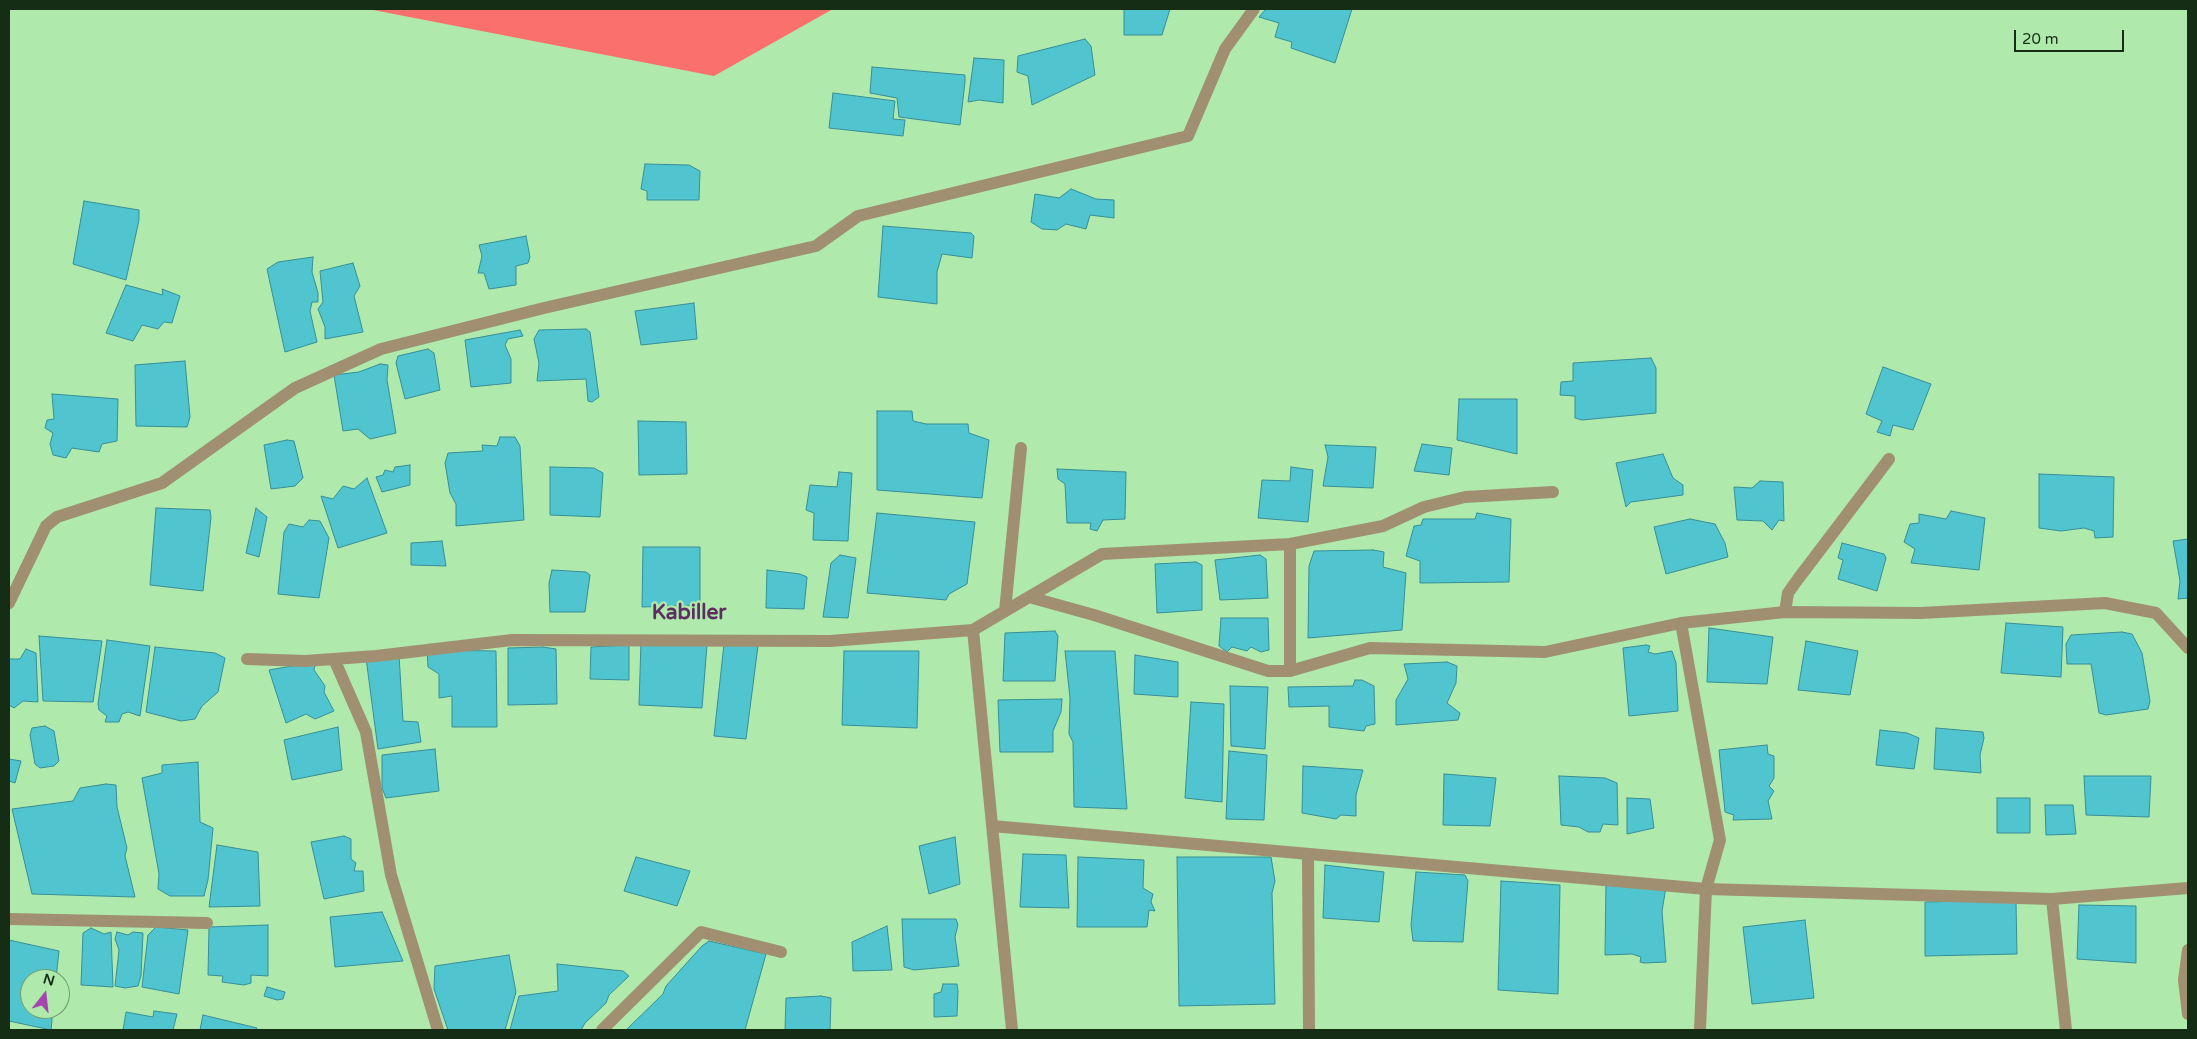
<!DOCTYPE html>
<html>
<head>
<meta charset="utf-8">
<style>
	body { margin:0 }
	#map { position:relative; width:2197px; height:1039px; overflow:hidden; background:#afeaac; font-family:"Varela Round",sans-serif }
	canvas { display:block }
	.frame { position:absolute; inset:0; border:10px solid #162d15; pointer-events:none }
	.north { position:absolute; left:20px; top:969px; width:50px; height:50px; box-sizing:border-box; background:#afeaac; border:1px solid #729e70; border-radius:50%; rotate:16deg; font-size:14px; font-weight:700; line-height:20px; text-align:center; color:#162d15 }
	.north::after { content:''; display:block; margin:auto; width:18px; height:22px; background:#a546af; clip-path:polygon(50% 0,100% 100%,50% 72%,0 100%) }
	.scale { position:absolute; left:2014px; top:30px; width:110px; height:22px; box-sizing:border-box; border:2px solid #162d15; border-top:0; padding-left:6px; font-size:15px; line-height:18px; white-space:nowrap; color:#162d15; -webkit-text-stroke:4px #afeaac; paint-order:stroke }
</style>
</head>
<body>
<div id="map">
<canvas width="2197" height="1039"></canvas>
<div class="frame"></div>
<div class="north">N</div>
<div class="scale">20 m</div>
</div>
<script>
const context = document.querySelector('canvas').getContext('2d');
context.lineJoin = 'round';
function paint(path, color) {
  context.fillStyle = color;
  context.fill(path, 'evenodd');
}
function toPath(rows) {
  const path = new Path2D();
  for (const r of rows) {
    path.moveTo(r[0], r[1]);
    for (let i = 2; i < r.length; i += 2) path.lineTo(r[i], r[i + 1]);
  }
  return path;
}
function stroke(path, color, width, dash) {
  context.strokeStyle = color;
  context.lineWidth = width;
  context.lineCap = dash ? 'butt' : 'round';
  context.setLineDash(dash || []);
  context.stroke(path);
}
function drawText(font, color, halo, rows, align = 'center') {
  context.font = font + ' "Varela Round",sans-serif';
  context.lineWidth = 4.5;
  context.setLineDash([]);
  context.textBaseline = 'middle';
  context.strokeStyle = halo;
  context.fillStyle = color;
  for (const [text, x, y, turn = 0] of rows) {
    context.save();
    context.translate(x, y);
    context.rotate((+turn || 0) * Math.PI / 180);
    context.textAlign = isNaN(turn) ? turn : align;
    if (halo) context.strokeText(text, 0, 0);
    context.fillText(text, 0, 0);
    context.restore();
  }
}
paint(toPath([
	[368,9,833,9,714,76]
]), '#fa706d');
const building = toPath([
	[1124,9,1170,9,1162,35,1124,35,1124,9],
	[1266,9,1352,9,1335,63,1291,48,1292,42,1275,37,1279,23,1259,17,1266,9],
	[1085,39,1091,46,1095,75,1032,105,1028,76,1017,72,1018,56,1085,39],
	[974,58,1004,60,1003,103,979,100,968,102,974,58],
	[872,67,965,75,965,82,960,125,899,117,897,98,870,93,872,67],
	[833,93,895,101,893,119,905,120,903,136,829,128,833,93],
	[645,164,689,165,700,171,699,200,647,200,647,191,641,189,645,164],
	[1071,189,1096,199,1114,200,1114,218,1090,215,1086,229,1066,224,1057,230,1042,229,1031,222,1035,194,1059,198,1071,189],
	[84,201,139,210,139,220,126,280,73,264,84,201],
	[883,226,971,233,974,236,972,258,942,254,937,272,937,304,878,297,883,226],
	[526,236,530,257,528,263,516,266,516,285,489,289,484,273,478,273,482,256,479,245,526,236],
	[313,257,312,272,318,293,318,302,312,302,310,311,317,342,285,352,267,269,278,262,313,257],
	[353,263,360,286,354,296,363,332,325,339,325,327,318,309,323,302,320,271,353,263],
	[126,285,163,295,162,289,180,296,172,323,164,322,158,329,142,325,133,341,106,333,126,285],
	[694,303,697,339,641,345,635,311,694,303],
	[586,329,590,332,599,397,592,402,588,401,586,379,537,381,539,363,534,339,539,330,586,329],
	[520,330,523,336,508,339,505,345,511,359,511,383,471,387,465,340,520,330],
	[428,349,434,353,440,390,405,399,396,363,398,356,428,349],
	[1651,358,1656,368,1656,413,1582,420,1575,418,1575,396,1560,395,1561,382,1573,381,1573,363,1651,358],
	[185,361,190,417,187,427,136,426,135,365,185,361],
	[380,364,388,365,387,380,396,433,370,439,358,429,343,431,334,375,359,372,380,364],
	[1883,367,1931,384,1913,430,1893,425,1890,436,1877,432,1882,421,1866,414,1883,367],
	[52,394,118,399,117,441,102,444,99,452,72,448,66,458,53,455,50,444,53,433,45,428,47,420,54,419,52,394],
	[1459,399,1517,399,1517,454,1457,440,1459,399],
	[877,411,912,411,913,421,926,424,968,424,969,433,989,440,982,498,877,490,877,411],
	[638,421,686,422,687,474,639,475,638,421],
	[500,437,515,437,520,446,524,520,456,526,456,504,450,493,445,463,448,453,483,451,482,445,497,446,500,437],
	[287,440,294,441,303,478,295,486,271,489,264,445,287,440],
	[1422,444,1452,448,1449,475,1414,471,1422,444],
	[1325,445,1376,447,1373,488,1323,486,1328,457,1325,445],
	[1663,454,1673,478,1683,485,1683,495,1631,502,1626,507,1616,463,1663,454],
	[410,465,410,485,382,492,376,477,383,475,385,470,393,472,395,467,410,465],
	[550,467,594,468,603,473,600,517,550,515,550,467],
	[1291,467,1313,470,1308,522,1258,518,1262,480,1290,481,1291,467],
	[1057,469,1126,472,1125,519,1103,520,1097,531,1090,529,1091,523,1067,523,1065,484,1058,479,1057,469],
	[839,472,852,473,848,541,813,540,814,513,806,510,810,485,837,487,839,472],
	[2039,474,2114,477,2113,537,2095,538,2094,531,2084,528,2061,531,2039,528,2039,474],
	[367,478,387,533,338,548,321,496,333,499,343,486,354,489,367,478],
	[1760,481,1783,482,1784,521,1779,520,1772,530,1763,521,1737,520,1734,487,1752,488,1760,481],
	[156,508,210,510,211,517,203,591,150,585,156,508],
	[256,508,267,517,259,557,246,553,256,508],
	[1951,511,1985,518,1979,570,1911,563,1915,549,1904,542,1910,524,1919,523,1919,514,1946,519,1951,511],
	[877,513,975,522,967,584,949,594,946,600,867,593,877,513],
	[1477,513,1511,519,1509,582,1420,583,1420,561,1406,556,1414,526,1421,525,1423,519,1475,519,1477,513],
	[1690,519,1715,524,1725,543,1728,557,1666,574,1654,527,1690,519],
	[309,520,320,521,329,538,319,598,278,594,284,532,289,524,303,527,309,520],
	[2188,539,2188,598,2178,599,2180,581,2173,541,2188,539],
	[442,541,446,566,411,565,411,543,442,541],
	[1842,543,1884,554,1886,558,1877,591,1838,579,1843,560,1838,558,1842,543],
	[643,547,700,547,700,605,642,607,643,547],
	[1373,550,1384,552,1383,567,1406,573,1402,630,1308,638,1309,566,1314,551,1373,550],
	[840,555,856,558,848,618,823,617,831,563,840,555],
	[1260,555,1266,559,1268,598,1220,600,1215,560,1260,555],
	[1196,562,1202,565,1202,610,1157,613,1155,564,1196,562],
	[552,570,586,572,590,575,585,612,550,612,549,583,552,570],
	[767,570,800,574,807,577,804,609,766,608,767,570],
	[1221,618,1268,618,1269,650,1261,652,1251,647,1247,651,1232,647,1227,652,1219,646,1221,618],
	[2006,623,2063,627,2061,677,2001,673,2006,623],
	[1709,628,1773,637,1767,684,1707,682,1709,628],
	[1055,631,1058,636,1055,681,1003,681,1005,633,1055,631],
	[2122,632,2132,634,2142,653,2150,701,2148,709,2106,715,2099,713,2091,664,2067,664,2066,644,2071,635,2122,632],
	[39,636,102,641,93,702,43,701,39,636],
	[107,640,150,646,140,716,128,712,122,714,119,722,105,722,107,716,99,710,98,704,107,640],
	[1806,641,1858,651,1850,695,1798,690,1806,641],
	[641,642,707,645,702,708,639,705,641,642],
	[724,644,758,646,746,739,714,736,724,644],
	[629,645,629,680,590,679,591,647,629,645],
	[1646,645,1650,646,1648,652,1655,654,1672,651,1676,663,1678,711,1629,716,1623,648,1646,645],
	[155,647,215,653,225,658,218,692,202,706,195,719,181,721,146,712,155,647],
	[543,647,556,649,557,704,508,705,508,648,543,647],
	[26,649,36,653,38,702,23,701,14,708,9,705,9,659,20,659,26,649],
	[427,650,496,651,497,727,452,727,452,696,439,698,439,674,428,667,427,650],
	[844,651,919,651,917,728,842,725,844,651],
	[1065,651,1115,651,1127,809,1074,807,1073,742,1069,734,1070,698,1065,651],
	[399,655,403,721,418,722,421,742,378,749,366,658,399,655],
	[1135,655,1178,662,1178,697,1134,694,1135,655],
	[1447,662,1457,666,1456,683,1447,703,1460,713,1458,720,1396,725,1396,700,1408,679,1404,664,1447,662],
	[309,663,315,665,314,670,325,686,324,692,334,711,315,719,306,714,286,723,269,670,309,663],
	[1355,680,1362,680,1374,686,1375,724,1366,726,1364,731,1329,727,1329,706,1289,707,1288,687,1353,686,1355,680],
	[1230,686,1268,687,1265,749,1231,746,1230,686],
	[1062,699,1061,712,1053,731,1053,752,1000,752,998,700,1062,699],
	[1191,702,1224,704,1222,802,1185,798,1191,702],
	[45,726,54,731,59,761,54,766,40,768,35,764,30,735,32,728,45,726],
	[338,727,342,770,292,780,284,740,338,727],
	[1936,728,1983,732,1984,738,1980,755,1981,773,1934,769,1936,728],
	[1880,730,1907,733,1919,738,1914,769,1876,765,1880,730],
	[1767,745,1768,754,1774,756,1774,778,1769,786,1774,791,1768,801,1772,819,1733,820,1734,815,1725,812,1719,750,1767,745],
	[435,749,439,791,386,798,382,788,382,755,435,749],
	[1229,751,1267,755,1264,820,1226,819,1229,751],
	[9,759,21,761,15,783,9,781,9,759],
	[198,762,200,822,213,828,208,880,204,896,170,896,158,889,159,874,142,778,162,773,162,765,198,762],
	[1303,766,1363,770,1356,795,1356,816,1341,815,1336,819,1302,813,1303,766],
	[1444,774,1496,778,1490,826,1443,825,1444,774],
	[1559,776,1605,778,1617,783,1618,825,1603,824,1600,832,1588,832,1579,827,1561,825,1559,776],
	[2084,776,2151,776,2149,817,2086,815,2084,776],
	[106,784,116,785,117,807,127,848,125,856,135,897,32,894,12,809,73,801,80,788,106,784],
	[1627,798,1650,799,1654,828,1627,834,1627,798],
	[1997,798,2030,798,2030,833,1997,833,1997,798],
	[2045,805,2073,805,2076,834,2046,835,2045,805],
	[344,836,351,839,351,859,356,863,354,871,363,871,364,891,324,899,311,842,344,836],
	[955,837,960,884,929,894,919,846,955,837],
	[217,845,258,852,260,906,209,907,217,845],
	[1023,854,1066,855,1069,908,1020,907,1023,854],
	[636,857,690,871,677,906,624,891,636,857],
	[1078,857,1144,860,1143,888,1153,894,1151,902,1155,911,1149,910,1147,927,1077,927,1078,857],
	[1177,857,1271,857,1275,881,1272,893,1275,1004,1179,1006,1177,857],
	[1325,865,1384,872,1379,922,1323,918,1325,865],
	[1416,872,1465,875,1468,881,1463,942,1413,941,1411,925,1416,872],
	[1501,881,1560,885,1558,994,1498,990,1501,881],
	[1606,883,1666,887,1662,911,1666,962,1644,963,1640,962,1641,957,1632,954,1605,955,1606,883],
	[2003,900,2016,902,2017,954,1925,956,1925,902,2003,900],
	[2079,905,2136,906,2136,963,2077,959,2079,905],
	[382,912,403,961,335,967,330,917,382,912],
	[902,919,956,919,958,925,955,937,959,966,914,970,904,967,902,919],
	[1805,920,1814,998,1752,1004,1743,927,1805,920],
	[268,925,268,976,251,975,251,983,244,985,222,982,223,976,208,975,209,927,268,925],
	[887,926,892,970,853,971,852,942,887,926],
	[156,927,188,930,179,994,142,987,148,935,156,927],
	[91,928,104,934,111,932,113,987,81,985,83,933,91,928],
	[117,932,128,935,133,932,143,933,141,976,138,986,125,988,115,986,119,950,115,939,117,932],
	[9,940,59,951,56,979,30,979,30,1009,53,1009,51,1030,9,1021,9,940],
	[709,941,766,954,745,1030,626,1030,663,994,666,986,702,946,709,941],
	[509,955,516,992,505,1030,448,1030,434,989,435,966,509,955],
	[557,964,623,971,629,976,609,995,606,1003,585,1023,581,1030,510,1030,519,996,558,991,557,964],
	[943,984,957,984,958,991,957,1016,934,1017,934,994,941,992,943,984],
	[267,987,285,992,283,999,277,1000,264,996,267,987],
	[821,996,831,998,830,1030,785,1030,786,998,821,996],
	[154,1011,177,1014,173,1030,123,1030,126,1012,153,1017,154,1011],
	[203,1015,257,1028,256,1030,200,1030,203,1015]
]);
paint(building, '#51c5cf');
stroke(building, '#368e96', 1);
stroke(toPath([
	[1785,612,1788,593,1798,579,1889,459]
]), '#a09071', 12);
stroke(toPath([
	[1290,544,1383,526,1424,507,1465,497,1553,492],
	[1029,597,1094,615,1268,671,1290,671],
	[9,603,46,526,57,517,162,483,295,388,381,349,544,308,816,246,858,216,1188,136,1225,49,1254,9],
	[1005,611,1021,448],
	[1681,623,1720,840,1706,889,1700,1030],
	[973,630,1012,1030],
	[247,659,305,661,376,656,512,640,830,641,973,630,1102,554,1290,544,1290,671,1370,648,1545,652,1681,623,1785,612,1921,613,2105,603,2156,613,2188,648],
	[334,659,366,732,391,875,438,1030],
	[992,826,1706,889,2052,899,2188,888],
	[1308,854,1309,1030],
	[2052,899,2066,1030],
	[9,919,207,923],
	[2188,950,2184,980,2188,1014],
	[602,1030,701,932,781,952]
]), '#a09071', 12);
drawText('bold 21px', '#5c2e61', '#afeaac', [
	["Kabiller",689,613]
]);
</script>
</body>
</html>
